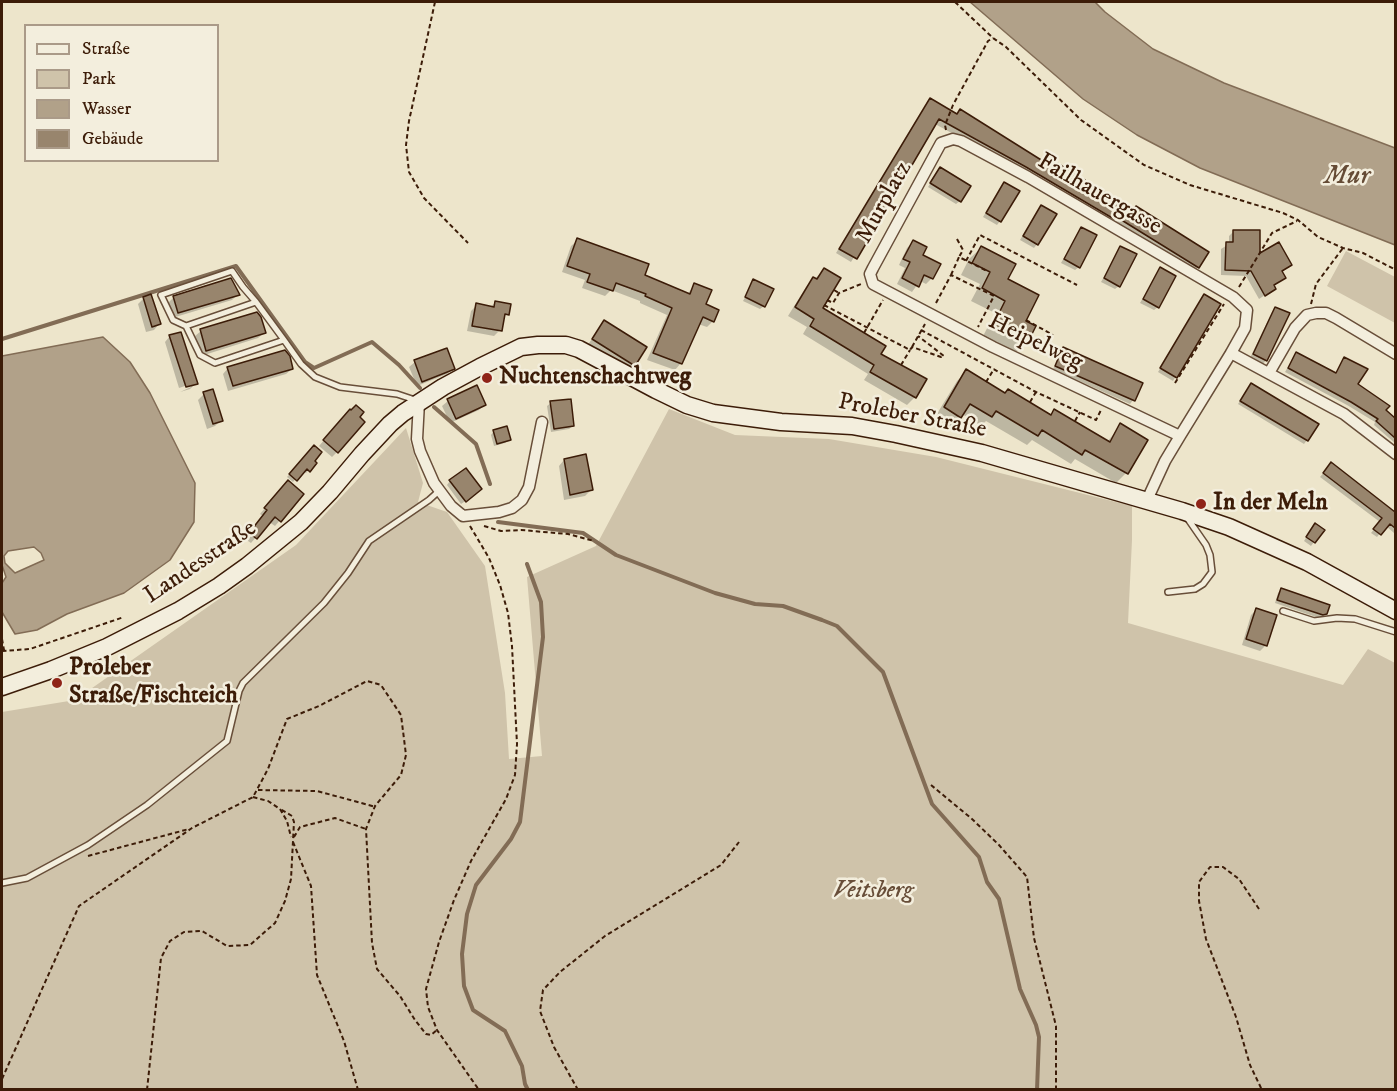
<!DOCTYPE html>
<html>
<head>
<meta charset="utf-8">
<style>
	body { margin:0 }
	#map { position:relative; width:1397px; height:1091px; overflow:hidden; background:#ede5cb; font-family:"IM FELL DW Pica",serif }
	canvas { display:block }
	.frame { position:absolute; inset:0; border:3px solid #3c1c08; pointer-events:none }
	.legend { position:absolute; left:24px; top:24px; width:195px; height:138px; box-sizing:border-box; background:#f3eedd; border:2px solid #aa9a88; margin:0; padding:8px 10px; list-style:none; font-size:18px; color:#3c1c08 }
	.legend li { display:flex; align-items:center; gap:12px; height:30px }
	.legend b { width:30px; border:2px solid #aa9a88 }
</style>
</head>
<body>
<div id="map">
<canvas width="1397" height="1091"></canvas>
<div class="frame"></div>
<ul class="legend">
<li><b style="height:8px;background:#f3eedd"></b>Straße</li>
<li><b style="height:16px;background:#cfc3aa"></b>Park</li>
<li><b style="height:16px;background:#b1a189"></b>Wasser</li>
<li><b style="height:16px;background:#98856d"></b>Gebäude</li>
</ul>
</div>
<script>
const context = document.querySelector('canvas').getContext('2d');
context.lineJoin = 'round';
function paint(path, color) {
  context.fillStyle = color;
  context.fill(path, 'evenodd');
}
function toPath(rows) {
  const path = new Path2D();
  for (const r of rows) {
    path.moveTo(r[0], r[1]);
    for (let i = 2; i < r.length; i += 2) path.lineTo(r[i], r[i + 1]);
  }
  return path;
}
function stroke(path, color, width, dash) {
  context.strokeStyle = color;
  context.lineWidth = width;
  context.lineCap = dash ? 'butt' : 'round';
  context.setLineDash(dash || []);
  context.stroke(path);
}
function drawText(font, color, halo, rows, align = 'center') {
  context.font = font + ' "IM FELL DW Pica",serif';
  context.lineWidth = 5;
  context.setLineDash([]);
  context.textBaseline = 'middle';
  context.strokeStyle = halo;
  context.fillStyle = color;
  for (const [text, x, y, turn = 0] of rows) {
    context.save();
    context.translate(x, y);
    context.rotate((+turn || 0) * Math.PI / 180);
    context.textAlign = isNaN(turn) ? turn : align;
    if (halo) context.strokeText(text, 0, 0);
    context.fillText(text, 0, 0);
    context.restore();
  }
}
paint(toPath([
	[1346,251,1395,277,1395,323,1327,286],
	[669,409,735,435,829,439,936,457,1132,506,1132,540,1128,623,1343,685,1368,649,1395,663,1395,1089,2,1090,2,712,75,700,296,545,406,428,423,483,418,502,447,512,485,566,505,693,509,759,542,756,527,577,596,546]
]), '#cfc3aa');
const water = toPath([
	[970,2,1095,2,1105,12,1153,49,1224,83,1395,148,1395,245,1200,168,1137,135,1083,99,970,2],
	[103,337,130,362,150,393,195,483,194,522,170,560,124,593,67,614,37,630,15,634,2,612,2,583,6,577,2,565,2,356,103,337],
	[34,547,41,553,44,560,15,573,5,563,4,556,8,551,34,547]
]);
paint(water, '#b1a189');
stroke(water, '#826c55', 1.5);
paint(toPath([
	[930,99,1045,164,1207,252,1194,272,1022,171,935,124,851,262,836,253],
	[937,173,960,201,956,204,928,187],
	[1004,183,1000,221,997,225,983,217],
	[1038,210,1037,244,1034,248,1020,240],
	[1081,229,1079,267,1075,270,1061,263],
	[1234,231,1259,255,1290,264,1281,272,1284,277,1273,286,1274,289,1259,299,1246,276,1221,275,1221,249,1229,244,1229,236],
	[578,240,643,275,687,295,694,285,713,321,707,327,698,324,681,363,675,370,647,360,667,315,640,303,640,301,611,290,605,296,582,288,585,280,562,272,571,246],
	[913,242,932,278,926,284,920,281,912,292,897,284,905,268,899,265,907,248],
	[981,248,1006,280,1024,322,1027,341,1015,353,981,340,995,313,971,301,980,284,961,275,969,259],
	[1121,248,1119,286,1115,289,1101,282],
	[1160,269,1158,307,1154,310,1140,303],
	[824,270,821,308,879,355,915,397,907,405,864,380,868,374,803,334,807,327,788,316,806,287],
	[230,280,238,294,232,300,172,318,168,303,173,298],
	[754,281,764,306,760,309,743,301],
	[1204,295,1219,304,1173,381,1158,372],
	[151,296,159,324,154,330,146,332,138,304,143,299],
	[495,303,507,314,502,319,500,330,494,336,467,331,471,311,477,305,490,307],
	[1275,309,1266,360,1263,364,1250,358,1272,312],
	[604,322,634,365,628,371,587,346],
	[201,331,264,333,258,338,201,356,195,336],
	[170,336,196,383,190,389,180,392,191,387,191,384,179,388,165,342],
	[1064,349,1133,400,1130,404,1053,369],
	[1296,354,1335,374,1345,359,1356,384,1396,420,1396,444,1374,425,1375,422,1347,405,1285,372],
	[415,362,453,368,447,374,417,386,409,367],
	[228,368,292,369,286,374,228,391,223,374],
	[967,371,1005,394,1049,416,1055,411,1107,442,1121,425,1146,440,1126,473,1116,483,1075,459,1071,464,1032,440,1027,445,986,421,981,426,962,414,950,427,935,417,957,381],
	[1251,385,1307,440,1304,444,1238,404],
	[204,394,221,420,215,426,207,429,198,400],
	[448,401,484,405,479,410,450,423,442,406],
	[551,403,573,426,569,429,551,432,547,406],
	[344,417,337,452,332,457,319,446],
	[494,431,509,440,505,443,494,446,491,435],
	[314,447,312,461,315,463,306,473,303,471,293,482,287,477],
	[564,460,591,490,585,496,564,500,559,466],
	[1331,464,1396,513,1394,533,1386,526,1377,537,1371,533,1380,522,1320,477],
	[450,481,477,493,461,504,447,485],
	[283,487,302,495,275,526,269,522,251,543,245,539,263,516,260,514],
	[1312,528,1314,542,1311,546,1304,541],
	[1281,590,1326,614,1319,618,1275,603,1278,593],
	[1256,610,1266,645,1260,651,1242,645,1251,615]
]), '#0003');
stroke(toPath([
	[2,339,236,266,305,362,314,368,372,342,399,365,420,388],
	[434,407,476,444,490,484],
	[498,522,583,533,616,555,715,593,755,604,783,606,822,620,837,626,883,672,932,804,979,857,987,882,999,899,1020,989,1036,1025,1039,1037,1037,1090],
	[527,564,541,602,543,637,520,822,511,839,476,885,467,914,462,954,464,986,473,1010,505,1031,522,1066,525,1084,528,1090]
]), '#826c55', 4);
const building = toPath([
	[930,98,957,114,960,109,1046,163,1049,158,1133,210,1136,206,1209,252,1199,268,1115,216,1114,219,1026,167,939,119,857,259,839,249,930,98],
	[940,167,971,186,961,202,930,183,940,167],
	[1004,182,1020,191,1001,222,986,213,1004,182],
	[1041,205,1057,214,1038,245,1023,236,1041,205],
	[1081,227,1097,235,1080,268,1064,259,1081,227],
	[1233,230,1260,230,1260,253,1279,242,1292,265,1282,271,1286,278,1274,285,1276,289,1265,296,1251,271,1225,270,1226,242,1233,242,1233,230],
	[577,238,649,264,645,275,690,294,694,283,712,290,706,304,719,310,714,322,703,317,682,364,653,353,672,308,645,296,646,294,616,283,613,291,587,282,590,274,567,266,577,238],
	[913,240,927,247,923,255,941,264,933,279,924,275,919,287,902,278,910,262,903,259,913,240],
	[981,246,1016,264,1008,279,1039,295,1026,321,1036,326,1028,342,1003,330,1002,332,992,327,1005,301,982,288,990,272,972,263,981,246],
	[1120,246,1137,254,1120,287,1104,278,1120,246],
	[1160,267,1176,276,1159,308,1143,299,1160,267],
	[824,268,841,278,823,308,886,346,881,354,927,379,916,398,870,372,874,365,810,326,814,319,795,307,813,277,817,279,824,268],
	[231,278,240,295,178,313,173,296,231,278],
	[753,279,774,289,765,307,745,297,753,279],
	[151,294,161,324,152,327,143,297,151,294],
	[1204,294,1221,304,1177,378,1160,368,1204,294],
	[495,301,511,304,509,315,505,314,502,331,472,326,476,303,494,307,495,301],
	[1275,307,1290,313,1267,361,1253,354,1275,307],
	[257,312,261,317,266,333,206,351,200,329,257,312],
	[604,320,647,347,635,366,592,339,604,320],
	[181,332,198,384,186,387,169,335,181,332],
	[1063,347,1143,383,1135,401,1055,366,1063,347],
	[447,348,455,369,422,382,414,360,447,348],
	[285,350,290,356,293,369,233,386,227,367,285,350],
	[1296,352,1336,373,1344,357,1368,369,1358,384,1390,406,1386,410,1395,418,1395,438,1376,421,1378,419,1351,402,1288,368,1296,352],
	[966,369,1005,393,1008,389,1051,415,1054,409,1110,442,1120,423,1148,440,1128,474,1085,450,1082,455,1042,430,1038,436,996,411,992,417,970,404,961,418,944,407,966,369],
	[1251,383,1319,424,1308,441,1240,401,1251,383],
	[477,385,486,405,456,419,447,399,477,385],
	[213,389,223,421,213,424,203,392,213,389],
	[571,399,574,426,554,429,550,401,571,399],
	[356,405,364,412,360,417,365,422,338,453,323,440,350,409,351,410,356,405],
	[507,426,511,440,497,444,493,430,507,426],
	[314,445,322,452,315,461,317,463,310,472,307,469,297,481,289,474,314,445],
	[586,454,593,490,570,495,564,459,586,454],
	[1331,462,1395,512,1395,528,1390,524,1381,535,1373,529,1382,518,1323,473,1331,462],
	[466,468,482,489,466,502,449,480,466,468],
	[288,480,304,494,281,522,275,517,257,539,249,533,267,510,264,508,288,480],
	[1315,523,1325,530,1315,543,1306,537,1315,523],
	[1281,588,1330,605,1327,614,1323,615,1277,600,1281,588],
	[1256,608,1277,615,1267,646,1246,639,1256,608]
]);
paint(building, '#98856d');
stroke(building, '#3c1c08', 1.5);
const lane = toPath([
	[186,326,256,302],
	[284,340,215,363,200,355,186,326,173,320,161,295,232,271,243,287,256,302,284,340,301,364,315,377,340,387,397,394,415,400],
	[1168,592,1195,589,1203,584,1212,572,1210,555,1206,545,1188,519],
	[1283,611,1314,621,1337,618,1355,619,1396,632],
	[2,883,27,878,88,845,147,805,227,741,239,691,243,683,324,603,348,573,369,541,429,500,439,491]
]);
const street = toPath([
	[1231,353,1344,414,1396,454],
	[1269,373,1295,328,1307,315,1316,313,1326,313,1336,318,1396,354],
	[419,402,417,439,420,451,434,483,451,506,463,516,499,512,512,508,522,500,529,487,542,422],
	[1147,500,1165,461,1180,436,1231,353,1245,328,1247,310,1233,297,1028,177,961,141,953,139,941,143,873,268,870,274,873,284,993,347,1180,436]
]);
const secondary = toPath([
	[2,687,51,670,107,647,178,611,219,586,247,566,301,522,330,492,362,454,390,424,403,413,443,387,480,367,521,347,538,345,566,345,579,349,656,390,687,405,713,413,781,422,852,426,896,434,982,453,1182,511,1229,527,1307,562,1396,611]
]);
stroke(lane, '#684e39', 8);
stroke(street, '#684e39', 13);
stroke(secondary, '#3c1c08', 19);
stroke(toPath([
	[435,2,409,121,406,145,409,172,424,198,468,243],
	[955,2,993,38,1006,47,1081,120,1144,165,1190,185,1283,213,1298,220,1318,237,1343,248,1363,253,1396,270],
	[946,130,945,125,953,105,988,41,993,38],
	[957,239,963,250,959,257],
	[966,261,980,235,1077,285],
	[951,275,959,257,987,271],
	[1239,287,1272,233,1297,221],
	[834,290,839,293],
	[827,300,833,303,839,293,861,284],
	[936,303,951,275,994,296,978,327],
	[1311,304,1316,284,1343,248],
	[824,305,910,350,912,347,941,357,944,356,918,336],
	[1026,320,1053,335],
	[921,330,1036,392,1096,420,1101,410],
	[864,333,883,300],
	[912,347,925,324],
	[901,365,910,350],
	[986,382,994,369],
	[1175,383,1224,304],
	[1030,402,1036,392],
	[1075,421,1080,412],
	[470,526,489,558,500,585,508,613,512,646,517,744,515,775,506,799,471,861,454,900,439,942,426,989,428,1007,437,1030,479,1090],
	[484,526,501,531,521,530,568,534,594,541],
	[2,639,4,650],
	[2,651,30,649,124,617],
	[931,785,972,819,999,845,1027,877,1034,938,1056,1026,1056,1090],
	[258,790,317,791,376,807],
	[253,797,268,801,280,809,287,821,291,837],
	[294,837,300,827,335,818,366,829],
	[293,842,311,886,317,975,344,1041,358,1090],
	[88,856,189,829],
	[1259,909,1239,879,1223,867,1210,867,1199,882,1199,901,1206,939,1236,1017,1250,1065,1262,1090],
	[2,1079,79,906,192,828,253,797,268,769,287,719,319,706,367,681,381,685,401,715,406,755,401,775,375,806,366,829,372,943,377,969,400,996,415,1020,426,1034,431,1035,437,1030],
	[147,1090,161,958,170,941,184,932,202,931,227,946,250,945,275,923,285,901,291,879,294,822,292,816,280,809],
	[578,1090,554,1047,540,1011,543,990,560,972,605,936,721,865,739,842]
]), '#3c1c08', 2, [4.5, 3]);
stroke(lane, '#f3eedd', 5);
stroke(street, '#f3eedd', 10);
stroke(secondary, '#f3eedd', 16);
for (const [x, y, r, color] of [
	[487,378,6,"#8f2418"],
	[1201,504,6,"#8f2418"],
	[57,683,6,"#8f2418"]
]) {
  const dot = new Path2D();
  dot.arc(x, y, r, 0, 2 * Math.PI);
  context.fillStyle = color;
  context.fill(dot);
  stroke(dot, '#f3eedd', 2);
}
drawText('24px', '#3c1c08', '#f3eedd', [
	["Failhauergasse",1099,195,30],
	["Murplatz",885,203,-61],
	["Heipelweg",1035,343,26],
	["Proleber Straße",912,417,11],
	["Landesstraße",201,563,-34]
]);
drawText('bold 24px', '#3c1c08', '#f3eedd', [
	["Nuchtenschachtweg",499,378],
	["In der Meln",1213,504],
	["Proleber",69,669],
	["Straße/Fischteich",69,697]
], 'left');
drawText('italic 24px', '#684e39', '#f3eedd', [
	["Veitsberg",873,892]
]);
drawText('italic 26px', '#654b35', '#f3eedd', [
	["Mur",1347,178]
]);
</script>
</body>
</html>
